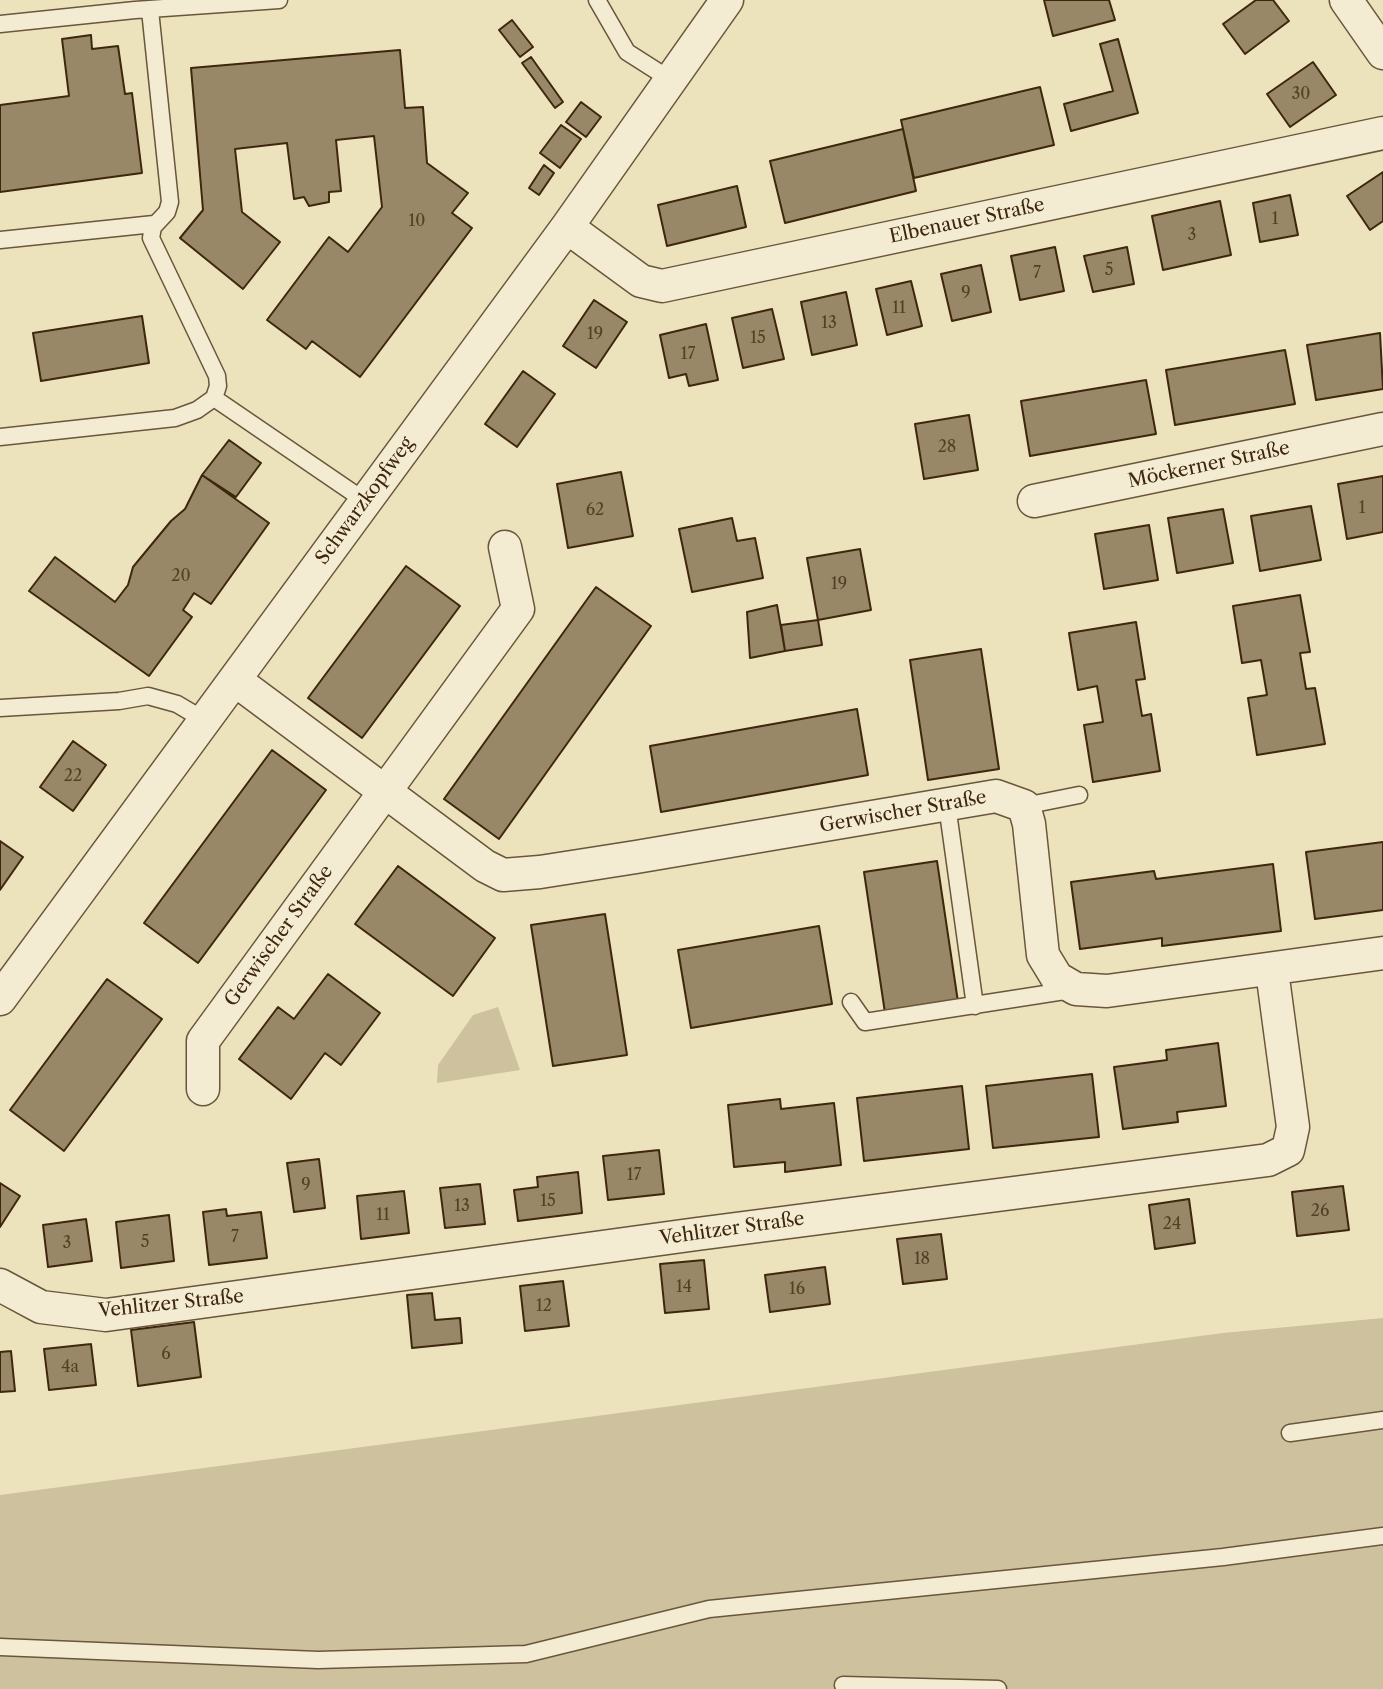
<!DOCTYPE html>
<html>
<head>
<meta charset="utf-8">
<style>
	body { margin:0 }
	canvas { display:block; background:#ece2bc }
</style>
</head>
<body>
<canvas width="1383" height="1689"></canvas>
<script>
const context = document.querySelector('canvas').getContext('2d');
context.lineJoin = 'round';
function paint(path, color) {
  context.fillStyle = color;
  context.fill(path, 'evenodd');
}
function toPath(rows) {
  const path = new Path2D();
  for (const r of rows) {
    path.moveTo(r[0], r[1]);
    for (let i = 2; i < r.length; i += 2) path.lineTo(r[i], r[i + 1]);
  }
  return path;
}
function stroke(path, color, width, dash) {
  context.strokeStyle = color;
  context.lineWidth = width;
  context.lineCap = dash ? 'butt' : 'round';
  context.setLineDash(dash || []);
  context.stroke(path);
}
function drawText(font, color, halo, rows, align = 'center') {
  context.font = font + ' "Libre Caslon Text",serif';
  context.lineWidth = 5;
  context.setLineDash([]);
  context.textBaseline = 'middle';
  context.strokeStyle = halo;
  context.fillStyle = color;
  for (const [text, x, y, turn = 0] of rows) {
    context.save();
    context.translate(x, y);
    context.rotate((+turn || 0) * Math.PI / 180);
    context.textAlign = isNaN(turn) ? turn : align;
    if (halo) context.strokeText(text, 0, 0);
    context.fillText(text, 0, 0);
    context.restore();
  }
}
paint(toPath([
	[498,1007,520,1070,437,1083,438,1065,473,1015],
	[1383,1318,1383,1689,0,1689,0,1495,1223,1333]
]), '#cec29e');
const building = toPath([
	[1044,0,1109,0,1115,20,1053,36,1044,0],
	[1256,0,1273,0,1289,21,1245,54,1223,24,1256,0],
	[512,20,533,47,520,57,499,30,512,20],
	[91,35,92,49,118,46,125,94,132,93,142,173,0,192,0,105,69,96,62,39,91,35],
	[1118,39,1138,113,1071,131,1064,104,1113,91,1100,44,1118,39],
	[400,50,405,108,423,107,427,163,468,193,452,213,472,228,360,377,312,341,306,349,267,320,329,237,348,252,382,207,374,136,336,140,341,191,329,192,329,202,309,206,304,197,294,199,287,143,235,149,242,212,280,242,243,289,180,238,203,210,191,68,400,50],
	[531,57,563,102,555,108,522,63,531,57],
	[1313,62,1336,95,1290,127,1267,94,1313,62],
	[1040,87,1054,145,914,178,901,120,1040,87],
	[581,102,601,117,586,137,566,122,581,102],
	[561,125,581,139,560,168,540,153,561,125],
	[903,129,916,191,785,223,770,161,903,129],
	[544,165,554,173,539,195,529,188,544,165],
	[1383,172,1383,221,1370,230,1347,196,1383,172],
	[737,186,746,227,667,246,658,205,737,186],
	[1290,195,1298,235,1260,242,1253,203,1290,195],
	[1220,201,1231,255,1163,270,1152,216,1220,201],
	[1055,247,1064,291,1020,300,1011,256,1055,247],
	[1127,247,1134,284,1093,292,1084,256,1127,247],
	[981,265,991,312,952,321,941,274,981,265],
	[911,281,922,326,887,335,876,289,911,281],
	[846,292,857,345,812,355,801,302,846,292],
	[594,300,627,322,596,368,563,346,594,300],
	[772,309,784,359,743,368,732,318,772,309],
	[142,316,149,363,41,381,33,333,142,316],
	[706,324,718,380,689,386,686,374,669,378,660,335,706,324],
	[1380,333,1383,389,1316,400,1307,345,1380,333],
	[1285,350,1295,404,1175,425,1166,370,1285,350],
	[523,371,555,394,517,447,485,424,523,371],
	[1146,380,1156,434,1030,456,1021,401,1146,380],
	[969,415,978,470,924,479,915,424,969,415],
	[229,440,261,463,236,497,202,475,229,440],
	[621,472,633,536,568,548,557,484,621,472],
	[202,475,269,523,211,604,194,593,183,610,192,617,149,676,29,591,55,557,115,602,128,585,133,567,171,521,185,509,202,475],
	[1383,476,1383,532,1347,539,1338,484,1383,476],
	[1311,506,1321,560,1260,571,1251,516,1311,506],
	[1223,509,1233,563,1177,573,1168,518,1223,509],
	[732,518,737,541,755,538,763,578,692,592,679,529,732,518],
	[1149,525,1158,580,1104,589,1095,534,1149,525],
	[860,549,871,610,818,620,807,558,860,549],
	[406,566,460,606,362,738,308,698,406,566],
	[596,587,651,626,499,839,444,799,596,587],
	[1300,595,1310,652,1300,653,1306,689,1315,688,1325,744,1257,755,1248,698,1267,695,1261,660,1242,663,1233,606,1300,595],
	[777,605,785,651,750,658,747,612,777,605],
	[818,620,822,645,785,651,781,625,818,620],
	[1136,622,1145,679,1136,680,1142,716,1151,714,1160,771,1093,782,1084,725,1103,722,1097,686,1078,690,1069,633,1136,622],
	[981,649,999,769,928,780,910,660,981,649],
	[857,709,868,775,661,812,650,746,857,709],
	[73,741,106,765,73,811,40,787,73,741],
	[272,750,326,790,198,963,144,923,272,750],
	[0,841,23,857,0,890,0,841],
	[1383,842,1383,910,1315,919,1306,852,1383,842],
	[937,861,958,1002,885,1013,864,872,937,861],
	[1273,864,1281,931,1162,946,1162,938,1080,949,1071,882,1154,871,1156,879,1273,864],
	[398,866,495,938,453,996,355,924,398,866],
	[605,914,627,1055,553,1066,531,925,605,914],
	[819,926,832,1004,691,1028,678,950,819,926],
	[328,974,380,1013,341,1065,325,1053,291,1099,239,1059,278,1007,294,1019,328,974],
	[107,979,162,1019,64,1151,10,1110,107,979],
	[1218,1043,1226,1106,1177,1112,1178,1122,1123,1129,1114,1067,1167,1060,1166,1050,1218,1043],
	[1092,1074,1099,1137,993,1148,986,1086,1092,1074],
	[962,1086,969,1149,864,1161,857,1098,962,1086],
	[780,1099,781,1109,834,1103,841,1165,785,1172,785,1162,734,1167,728,1105,780,1099],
	[659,1150,664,1194,608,1200,603,1156,659,1150],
	[319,1159,325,1208,294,1212,287,1163,319,1159],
	[578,1172,582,1213,518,1221,514,1190,538,1187,537,1177,578,1172],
	[0,1183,20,1196,0,1227,0,1183],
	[480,1184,485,1224,445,1228,440,1188,480,1184],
	[1343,1186,1349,1230,1297,1236,1292,1192,1343,1186],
	[404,1191,409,1233,361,1239,357,1196,404,1191],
	[1189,1199,1195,1243,1155,1249,1149,1205,1189,1199],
	[226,1209,227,1216,261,1212,267,1258,209,1265,203,1212,226,1209],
	[169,1215,174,1261,121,1268,116,1222,169,1215],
	[86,1219,92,1261,48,1267,43,1225,86,1219],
	[941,1234,947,1279,903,1284,897,1239,941,1234],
	[704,1260,709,1309,665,1313,660,1264,704,1260],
	[825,1267,830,1304,770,1312,765,1275,825,1267],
	[563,1281,569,1326,525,1331,520,1286,563,1281],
	[432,1293,435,1320,460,1318,462,1343,412,1348,407,1295,432,1293],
	[194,1322,201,1377,138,1386,131,1330,194,1322],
	[91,1344,96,1385,49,1390,44,1349,91,1344],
	[11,1351,15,1391,0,1392,0,1352,11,1351]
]);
paint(building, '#988868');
stroke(building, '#3e270e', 2);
const lane = toPath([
	[597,0,627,52,671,80],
	[150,10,170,202,167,212,153,227,151,238,217,376,218,386,214,398],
	[0,24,135,10,279,0],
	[0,240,154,224],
	[0,437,175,418,197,410,214,398,365,501],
	[0,708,119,701,148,696,177,704,204,720],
	[947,805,975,1006],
	[1024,806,1079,795],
	[851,1002,865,1022,1071,990],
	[1290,1433,1383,1420],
	[0,1647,318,1660,526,1654,709,1609,1223,1557,1383,1536],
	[843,1685,998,1689]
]);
const street = toPath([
	[1346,0,1383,53],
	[567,227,641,281,662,286,1383,133],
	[1034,501,1383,429],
	[235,680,485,866,503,875,540,872,636,857,996,796,1024,806,1029,824,1043,955,1057,978,1076,989,1107,991,1383,953],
	[0,999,567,227,727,0],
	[203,1089,203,1041,518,609,505,547],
	[0,1285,41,1307,106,1315,697,1234,1268,1160,1288,1150,1293,1127,1272,971]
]);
stroke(lane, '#6a563a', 19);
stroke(street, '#6a563a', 35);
stroke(lane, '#f3ecd3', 16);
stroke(street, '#f3ecd3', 32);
drawText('16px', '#543f24', null, [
	["30",1301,94],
	["1",1275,219],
	["10",417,221],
	["3",1192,235],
	["5",1109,270],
	["7",1037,273],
	["9",966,293],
	["11",899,308],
	["13",829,323],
	["19",595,334],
	["15",758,338],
	["17",688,354],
	["28",947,447],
	["1",1362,508],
	["62",595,510],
	["20",181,576],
	["19",839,584],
	["22",73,776],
	["17",634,1175],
	["9",306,1185],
	["15",548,1201],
	["13",462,1206],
	["26",1320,1211],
	["11",383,1215],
	["24",1172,1224],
	["7",235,1237],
	["5",145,1242],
	["3",67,1243],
	["18",922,1259],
	["14",684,1287],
	["16",797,1289],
	["12",544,1306],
	["6",166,1354],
	["4a",70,1367]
]);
drawText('19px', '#3e270e', '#f3ecd3', [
	["Elbenauer Straße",967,221,-12],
	["Möckerner Straße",1209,465,-12],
	["Schwarzkopfweg",365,501,-54],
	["Gerwischer Straße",903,812,-10],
	["Gerwischer Straße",279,936,-54],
	["Vehlitzer Straße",732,1229,-8],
	["Vehlitzer Straße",171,1304,-6]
]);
</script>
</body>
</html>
